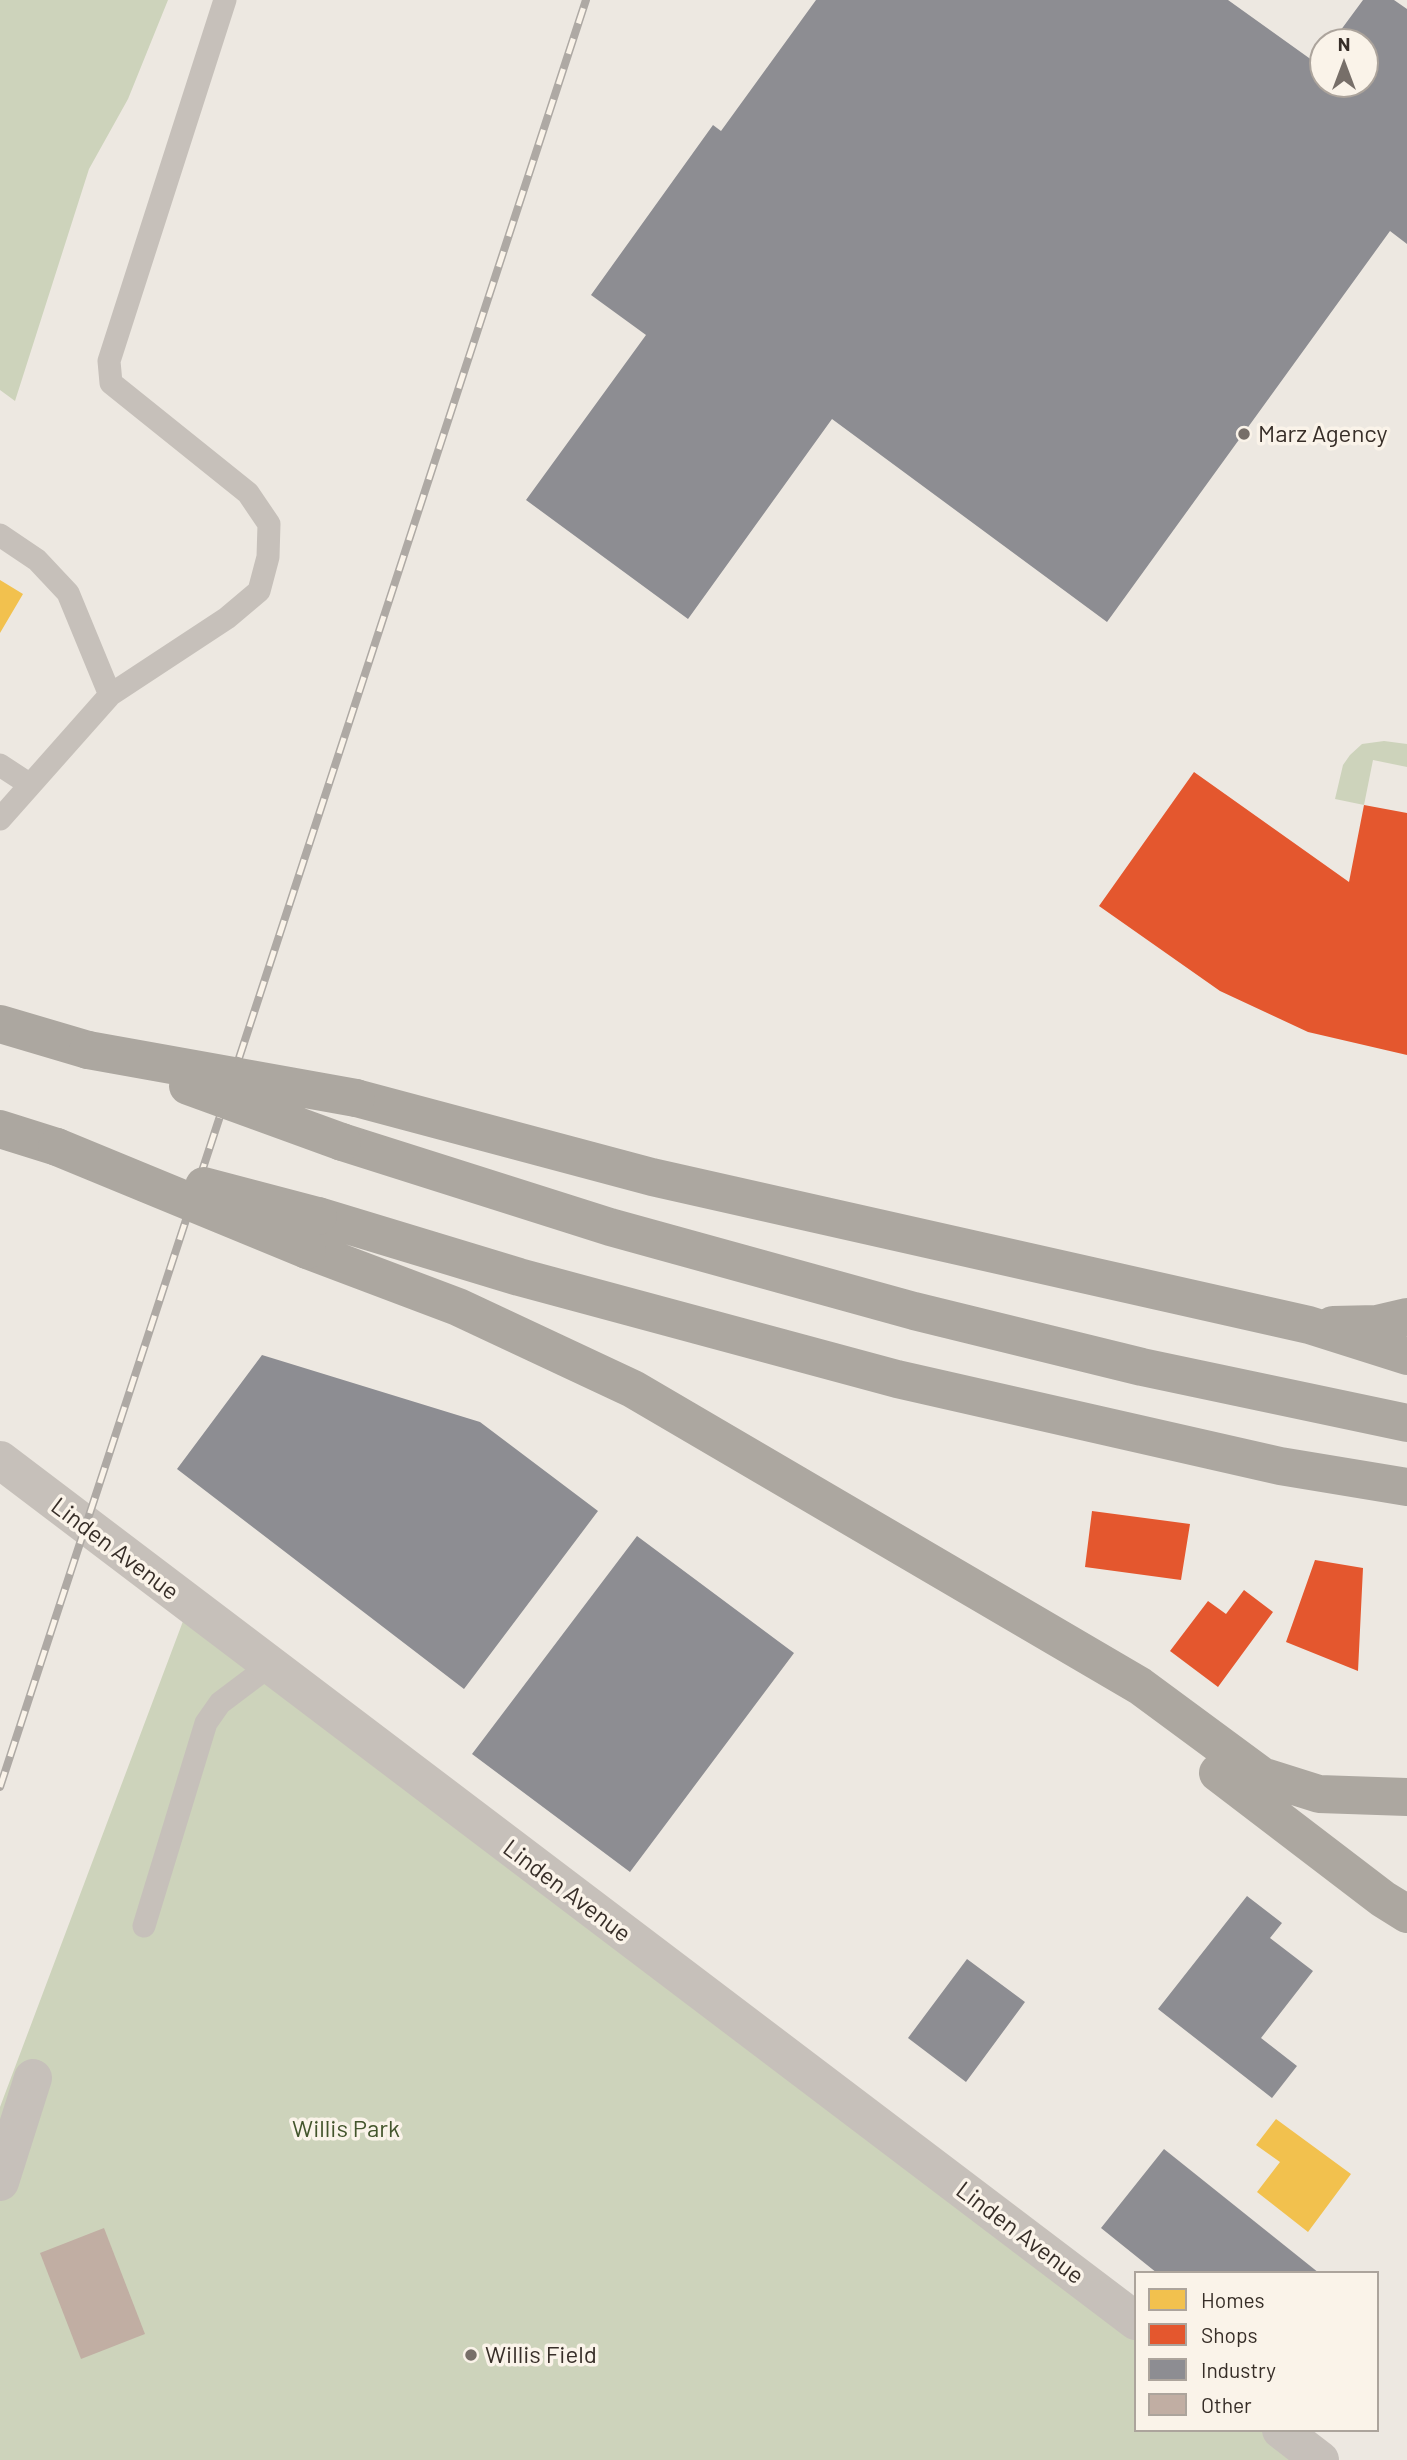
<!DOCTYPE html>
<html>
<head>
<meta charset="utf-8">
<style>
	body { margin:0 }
	#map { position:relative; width:1407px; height:2460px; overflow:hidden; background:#ede8e1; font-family:Barlow,sans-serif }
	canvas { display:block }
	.legend { position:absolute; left:1134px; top:2271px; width:245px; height:161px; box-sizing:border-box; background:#faf3e9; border:2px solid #aca49c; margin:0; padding:9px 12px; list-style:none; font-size:21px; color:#372e28 }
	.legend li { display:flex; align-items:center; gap:14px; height:35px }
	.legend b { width:35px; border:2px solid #aca49c }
	.north { position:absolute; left:1309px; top:28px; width:70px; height:70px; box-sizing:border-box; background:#faf3e9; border:2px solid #aca49c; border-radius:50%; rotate:0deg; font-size:19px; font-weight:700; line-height:28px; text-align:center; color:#372e28 }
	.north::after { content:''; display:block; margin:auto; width:24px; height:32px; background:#776f69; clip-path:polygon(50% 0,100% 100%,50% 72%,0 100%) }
</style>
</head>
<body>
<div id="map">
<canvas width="1407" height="2460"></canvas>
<ul class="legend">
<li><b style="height:19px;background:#f2c14e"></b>Homes</li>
<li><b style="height:19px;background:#e4572e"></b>Shops</li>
<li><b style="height:19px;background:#8d8d92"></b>Industry</li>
<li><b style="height:19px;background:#c1aea3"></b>Other</li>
</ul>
<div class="north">N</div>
</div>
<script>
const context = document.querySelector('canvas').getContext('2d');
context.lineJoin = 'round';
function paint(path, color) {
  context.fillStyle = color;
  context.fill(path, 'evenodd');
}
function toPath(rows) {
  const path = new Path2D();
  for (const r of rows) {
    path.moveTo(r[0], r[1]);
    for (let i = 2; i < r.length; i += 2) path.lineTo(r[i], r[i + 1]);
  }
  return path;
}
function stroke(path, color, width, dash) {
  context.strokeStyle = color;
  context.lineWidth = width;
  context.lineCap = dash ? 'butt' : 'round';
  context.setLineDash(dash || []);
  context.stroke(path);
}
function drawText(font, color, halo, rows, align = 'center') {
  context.font = font + ' Barlow,sans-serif';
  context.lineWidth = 7;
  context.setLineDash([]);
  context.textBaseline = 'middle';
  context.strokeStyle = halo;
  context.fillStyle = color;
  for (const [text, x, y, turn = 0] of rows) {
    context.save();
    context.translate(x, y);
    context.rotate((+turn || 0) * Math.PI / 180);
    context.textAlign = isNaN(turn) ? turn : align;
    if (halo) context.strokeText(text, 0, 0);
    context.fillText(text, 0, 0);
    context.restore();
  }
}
paint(toPath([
	[0,0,168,0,128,99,89,169,15,401,0,390],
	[1384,741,1407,744,1407,767,1373,760,1364,805,1335,799,1343,765,1350,755,1362,744],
	[194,1592,1136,2325,1136,2430,1272,2430,1310,2460,0,2460,0,2107]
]), '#cdd3bb');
paint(toPath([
	[0,580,23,594,0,633],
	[1276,2119,1351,2174,1308,2232,1257,2192,1280,2162,1256,2145]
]), '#f2c14e');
paint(toPath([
	[1194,772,1349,882,1364,805,1407,813,1407,1055,1308,1032,1220,991,1099,906],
	[1092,1511,1190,1524,1181,1580,1085,1567],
	[1315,1560,1363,1568,1358,1671,1286,1642],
	[1244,1590,1273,1612,1218,1687,1170,1651,1208,1601,1226,1614]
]), '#e4572e');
paint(toPath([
	[816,0,1228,0,1316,63,1323,54,1323,84,1365,84,1365,42,1332,42,1363,0,1394,0,1407,9,1407,244,1390,231,1107,622,832,419,688,619,526,500,646,335,591,295,713,125,721,131],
	[262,1355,480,1422,598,1511,464,1689,177,1469],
	[637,1536,794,1653,630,1872,472,1754],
	[1247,1896,1282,1923,1270,1938,1313,1971,1261,2038,1297,2066,1272,2098,1158,2009],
	[967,1959,1025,2002,966,2082,908,2038],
	[1164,2149,1319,2273,1157,2273,1101,2228]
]), '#8d8d92');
paint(toPath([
	[104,2228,145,2334,81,2359,40,2253]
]), '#c1aea3');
stroke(toPath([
	[0,535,37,560,68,593,110,695],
	[0,765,29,784],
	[0,819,110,695,227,618,259,591,268,557,269,524,248,493,111,383,109,361,225,0],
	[144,1926,206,1723,220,1703,269,1666]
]), '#c6c0ba', 23);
stroke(toPath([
	[0,1460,1136,2321],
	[0,2182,33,2078],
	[1281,2430,1320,2460]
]), '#c6c0ba', 38);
stroke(toPath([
	[0,1024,88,1050],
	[356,1098,652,1177,1309,1325,1407,1356],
	[0,1129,57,1147],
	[342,1142,610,1227,914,1311,1142,1367,1407,1423],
	[318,1216,519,1277,897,1379,1280,1466,1407,1487],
	[307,1250,458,1307,633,1389,1140,1686,1262,1776,1319,1794,1407,1797],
	[1333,1325,1377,1324,1407,1317],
	[1218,1773,1383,1899,1407,1914]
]), '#aca7a0', 38);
const rail = toPath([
	[0,1787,586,0]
]);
stroke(rail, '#aea9a4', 8);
stroke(rail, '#faf3e9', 5, [16]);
stroke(toPath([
	[88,1050,356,1098],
	[188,1086,342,1142],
	[57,1147,307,1250],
	[204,1186,318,1216]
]), '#aca7a0', 38);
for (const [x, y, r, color] of [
	[1244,434,7,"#776f69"],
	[471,2355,7,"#776f69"]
]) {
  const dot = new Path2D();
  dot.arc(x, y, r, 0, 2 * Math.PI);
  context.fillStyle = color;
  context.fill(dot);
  stroke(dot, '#faf3e9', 2.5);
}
drawText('24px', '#372e28', '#faf3e9', [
	["Marz Agency",1258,434],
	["Willis Field",485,2355]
], 'left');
drawText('24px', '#372e28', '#faf3e9', [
	["Linden Avenue",115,1549,37],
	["Linden Avenue",567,1891,37],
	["Linden Avenue",1020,2233,37]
]);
drawText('24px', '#43552c', '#faf3e9', [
	["Willis Park",346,2129]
]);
</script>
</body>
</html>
